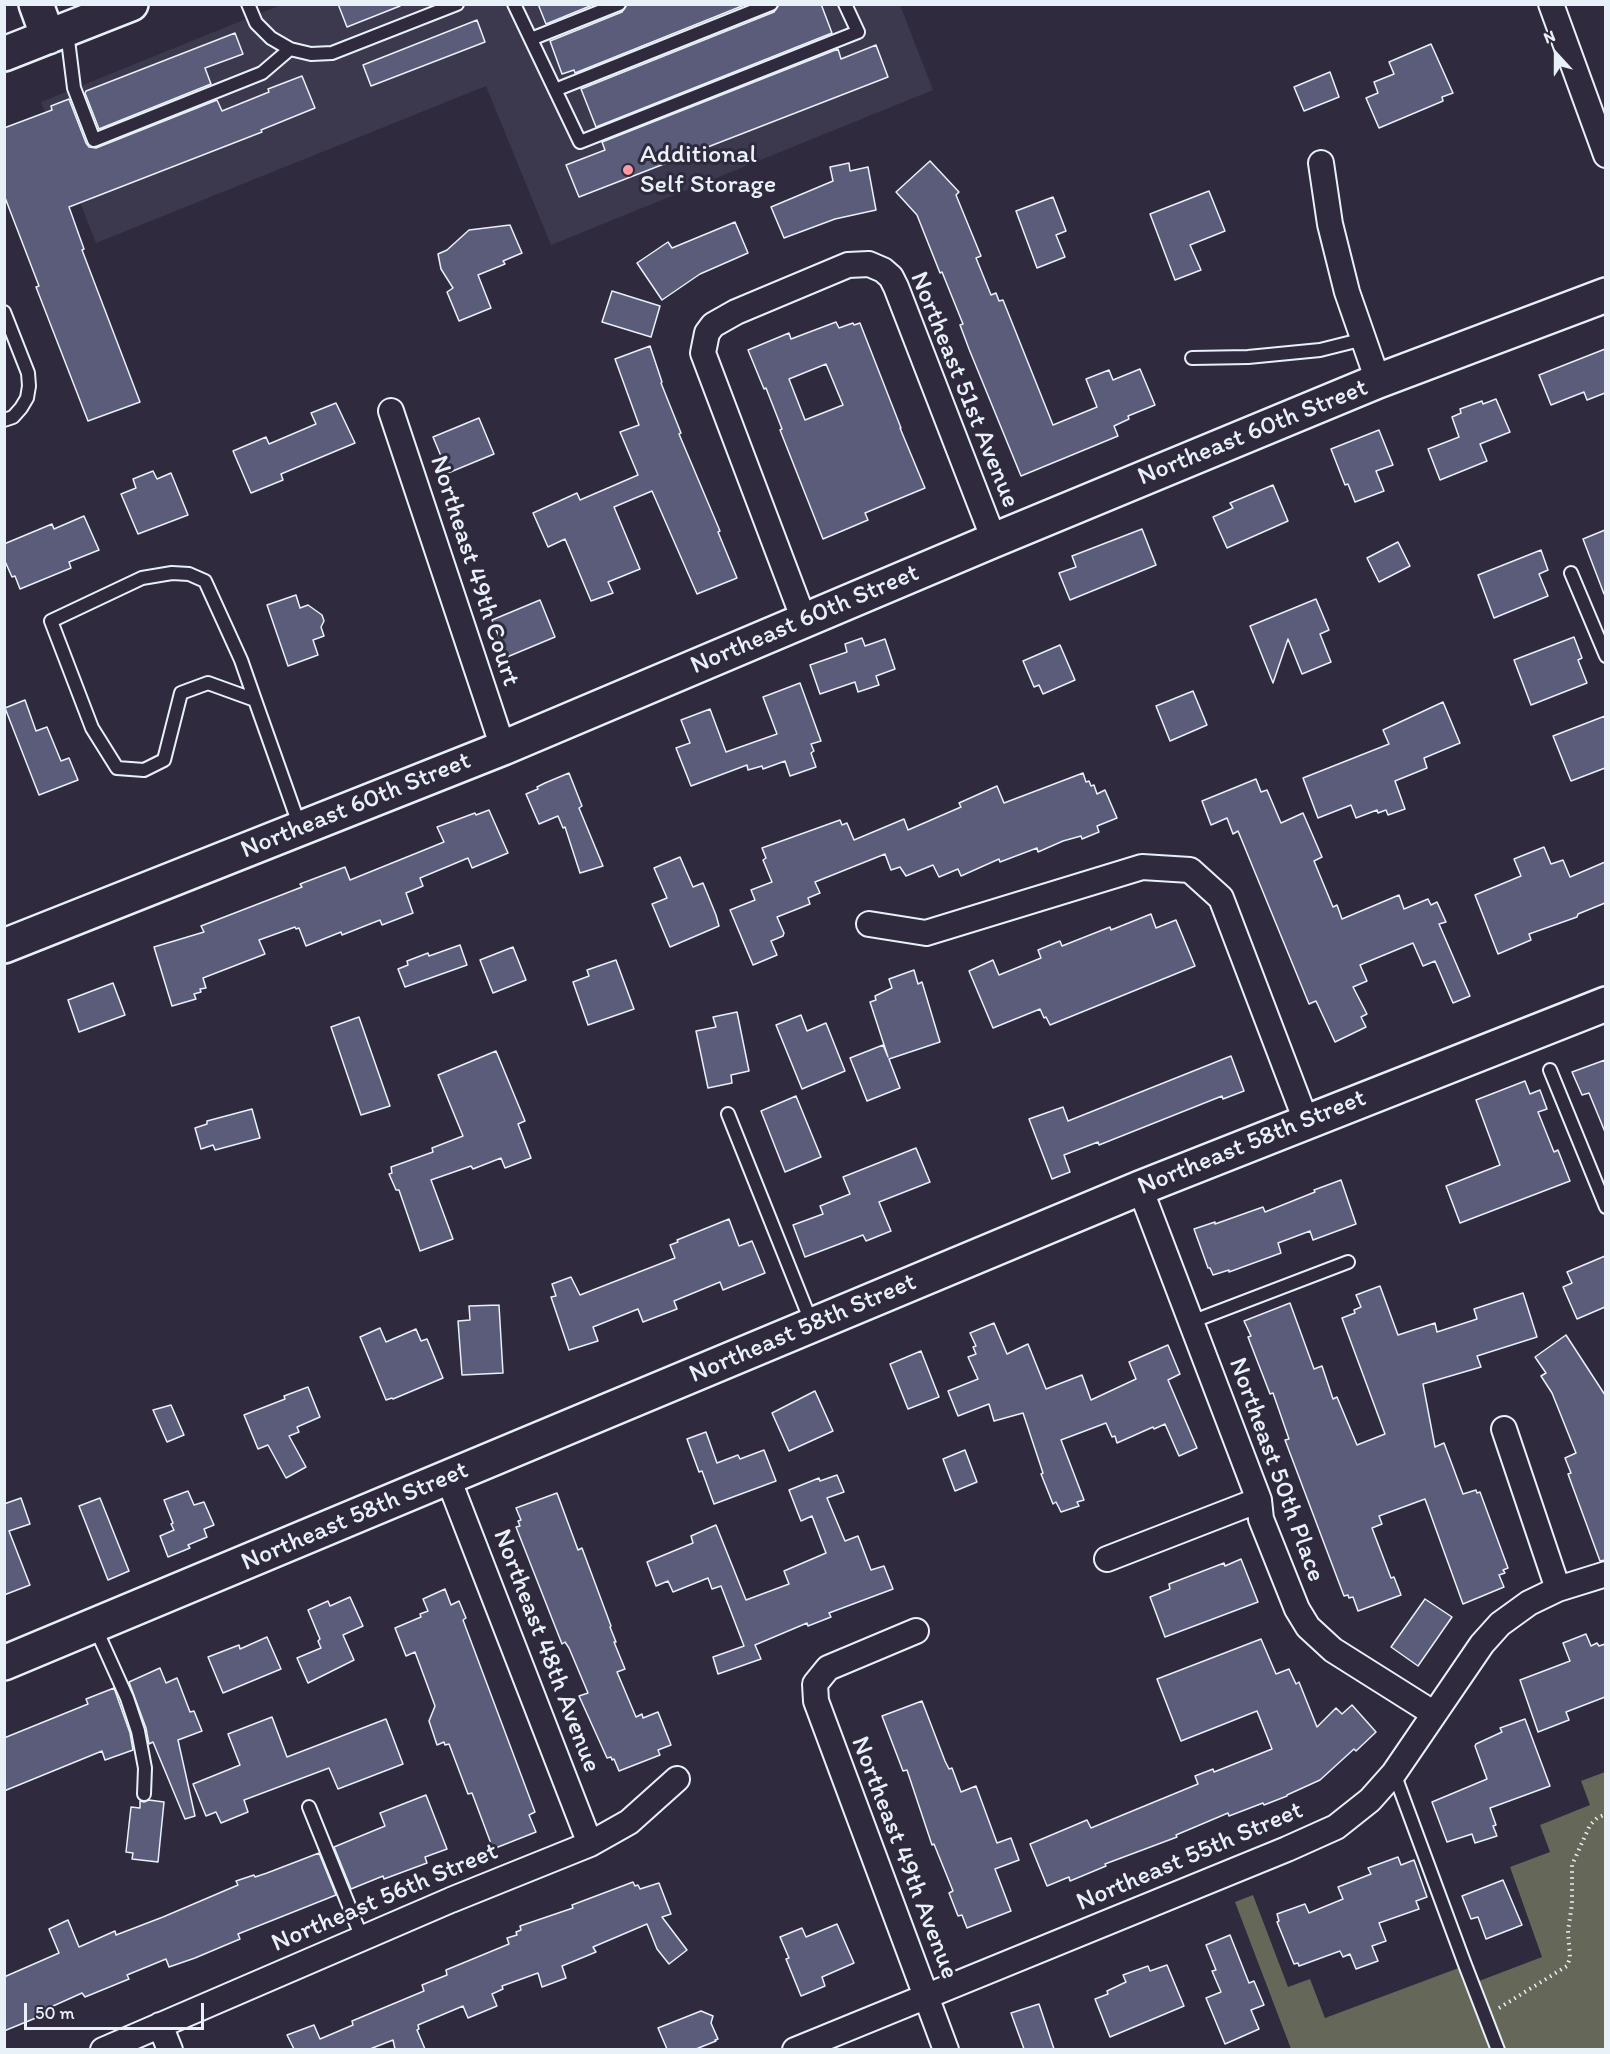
<!DOCTYPE html>
<html>
<head>
<meta charset="utf-8">
<style>
	body { margin:0 }
	#map { position:relative; width:1610px; height:2054px; overflow:hidden; background:#2f2a3d; font-family:Itim,sans-serif }
	canvas { display:block }
	.frame { position:absolute; inset:0; border:6px solid #e8f1f8; pointer-events:none }
	.north { position:absolute; left:1526px; top:24px; width:60px; height:60px; -webkit-text-stroke:4px #2f2a3d; paint-order:stroke; rotate:339deg; font-size:16px; font-weight:700; line-height:24px; text-align:center; color:#e8f1f8 }
	.north::after { content:''; display:block; margin:auto; width:21px; height:27px; background:#e8f1f8; clip-path:polygon(50% 0,100% 100%,50% 72%,0 100%) }
	.scale { position:absolute; left:24px; top:2003px; width:180px; height:27px; box-sizing:border-box; border:3px solid #e8f1f8; border-top:0; padding-left:8px; font-size:18px; line-height:21px; white-space:nowrap; color:#e8f1f8; -webkit-text-stroke:4px #2f2a3d; paint-order:stroke }
</style>
</head>
<body>
<div id="map">
<canvas width="1610" height="2054"></canvas>
<div class="frame"></div>
<div class="north">N</div>
<div class="scale">50 m</div>
</div>
<script>
const context = document.querySelector('canvas').getContext('2d');
context.lineJoin = 'round';
function paint(path, color) {
  context.fillStyle = color;
  context.fill(path, 'evenodd');
}
function toPath(rows) {
  const path = new Path2D();
  for (const r of rows) {
    path.moveTo(r[0], r[1]);
    for (let i = 2; i < r.length; i += 2) path.lineTo(r[i], r[i + 1]);
  }
  return path;
}
function stroke(path, color, width, dash) {
  context.strokeStyle = color;
  context.lineWidth = width;
  context.lineCap = dash ? 'butt' : 'round';
  context.setLineDash(dash || []);
  context.stroke(path);
}
function drawText(font, color, halo, rows, align = 'center') {
  context.font = font + ' Itim,sans-serif';
  context.lineWidth = 6;
  context.setLineDash([]);
  context.textBaseline = 'middle';
  context.strokeStyle = halo;
  context.fillStyle = color;
  for (const [text, x, y, turn = 0] of rows) {
    context.save();
    context.translate(x, y);
    context.rotate((+turn || 0) * Math.PI / 180);
    context.textAlign = isNaN(turn) ? turn : align;
    if (halo) context.strokeText(text, 0, 0);
    context.fillText(text, 0, 0);
    context.restore();
  }
}
paint(toPath([
	[283,4,900,5,933,90,551,245,486,86,96,243,41,102]
]), '#3c394f');
paint(toPath([
	[1605,1772,1605,2049,1291,2049,1235,1902,1253,1895,1288,1987,1310,1979,1325,2018,1472,1963,1479,1981,1542,1957,1510,1867,1550,1852,1540,1825,1590,1805,1581,1781]
]), '#656758');
const building = toPath([
	[338,4,400,4,400,6,347,27,338,4],
	[538,4,595,4,546,24,538,4],
	[627,4,747,4,575,73,574,70,562,74,550,41,622,12,627,4],
	[779,4,821,4,832,33,596,127,581,89,774,12,779,4],
	[477,20,485,42,371,86,363,65,477,20],
	[235,33,243,54,205,68,211,84,99,129,85,93,86,91,235,33],
	[1431,44,1453,93,1442,97,1443,101,1379,128,1366,98,1378,93,1374,82,1394,74,1389,62,1431,44],
	[876,45,888,77,579,197,566,165,605,150,602,142,838,49,841,59,876,45],
	[1330,72,1339,97,1304,111,1294,87,1330,72],
	[302,76,315,108,261,130,262,132,69,207,84,249,82,250,140,402,88,421,36,287,39,286,4,195,4,128,52,110,51,106,69,99,86,143,89,147,96,148,217,100,222,111,269,92,268,89,302,76],
	[930,161,959,192,956,195,981,256,976,258,991,295,996,293,999,301,1003,300,1053,425,1097,407,1086,379,1109,370,1113,380,1140,369,1155,405,1128,416,1129,419,1114,426,1118,436,1021,476,969,349,960,325,963,324,942,272,940,273,917,215,896,192,930,161],
	[849,163,850,171,868,167,876,210,835,219,784,238,771,207,833,181,830,167,849,163],
	[1209,191,1225,231,1190,245,1201,270,1175,280,1150,214,1209,191],
	[1053,197,1066,231,1056,235,1065,257,1037,268,1016,211,1053,197],
	[735,222,748,253,700,274,662,300,637,263,668,242,672,248,735,222],
	[510,225,522,253,503,261,505,264,478,275,491,308,459,321,447,292,453,288,441,269,438,254,447,250,469,230,510,225],
	[612,291,660,306,651,337,602,322,612,291],
	[836,322,839,328,853,323,854,325,860,323,901,428,900,428,925,488,865,513,868,520,823,539,780,430,782,429,766,388,764,389,748,350,789,333,791,339,836,322],
	[826,364,843,405,805,420,789,379,826,364],
	[650,346,662,382,661,383,681,433,679,434,720,531,718,532,737,578,697,594,652,491,614,507,640,569,608,582,613,593,591,601,565,539,548,547,533,513,577,493,580,500,638,475,620,432,639,425,615,359,650,346],
	[1605,349,1605,393,1587,400,1584,392,1551,405,1539,375,1605,349],
	[1496,399,1510,432,1480,444,1487,461,1440,480,1428,449,1459,437,1452,417,1461,413,1460,409,1482,401,1483,404,1496,399],
	[336,403,355,443,281,474,283,480,251,493,233,451,266,437,269,444,316,424,311,413,336,403],
	[479,418,494,454,448,473,433,437,479,418],
	[1379,430,1393,465,1376,471,1384,491,1355,502,1348,484,1345,485,1331,449,1379,430],
	[153,471,157,479,171,473,188,515,138,534,121,494,136,488,133,479,153,471],
	[1273,485,1288,521,1227,548,1213,517,1233,508,1230,503,1273,485],
	[84,516,99,550,69,562,71,568,20,589,15,576,12,577,4,559,4,544,52,524,54,529,84,516],
	[1142,529,1156,565,1070,600,1059,573,1076,567,1072,556,1142,529],
	[1605,530,1605,594,1604,594,1583,539,1605,530],
	[1398,542,1410,566,1379,582,1367,558,1398,542],
	[1541,550,1548,570,1539,574,1548,596,1494,618,1478,575,1541,550],
	[296,595,300,608,308,605,322,615,324,621,321,627,324,636,313,640,318,655,288,666,267,605,296,595],
	[1316,599,1329,630,1320,634,1331,662,1302,674,1288,639,1273,683,1250,626,1316,599],
	[540,600,555,637,507,657,492,620,540,600],
	[1574,637,1582,658,1578,660,1587,683,1531,705,1514,660,1574,637],
	[862,638,865,646,885,639,895,669,876,676,879,685,858,692,855,682,820,694,810,665,847,652,845,644,862,638],
	[1060,645,1075,680,1043,694,1039,685,1034,687,1023,661,1060,645],
	[800,683,821,741,811,744,814,751,811,753,816,767,790,776,785,761,763,769,762,766,748,770,747,765,691,786,676,748,690,743,681,720,710,709,726,752,777,734,763,697,800,683],
	[1193,691,1207,725,1170,741,1156,706,1193,691],
	[25,700,36,731,47,727,61,761,69,758,78,780,39,795,5,708,25,700],
	[1443,702,1460,743,1424,758,1427,768,1395,781,1405,809,1388,815,1386,810,1378,813,1377,810,1356,818,1351,805,1318,818,1303,778,1389,744,1383,730,1443,702],
	[1605,716,1605,768,1571,781,1553,736,1605,716],
	[569,773,582,806,579,808,603,866,580,873,565,827,563,828,558,816,539,824,526,794,538,789,537,787,545,783,569,773],
	[1083,773,1086,782,1089,781,1091,786,1094,785,1097,794,1105,790,1117,818,1097,826,1099,832,1082,839,1081,836,1063,841,1038,852,1037,848,1000,862,999,859,961,876,958,869,939,877,933,865,906,876,900,867,891,870,885,854,815,882,820,893,808,898,810,904,777,917,784,933,783,936,771,941,777,955,753,965,730,910,755,900,751,890,772,882,763,860,766,858,762,848,840,820,842,825,847,823,854,840,904,819,908,830,961,807,959,803,997,786,1004,803,1083,773],
	[1256,779,1261,792,1267,790,1281,823,1303,813,1322,857,1314,861,1333,907,1337,905,1342,919,1399,895,1404,909,1428,899,1431,905,1437,902,1446,922,1439,924,1470,996,1453,1003,1435,961,1423,966,1413,943,1360,965,1367,981,1353,987,1367,1014,1361,1017,1366,1027,1335,1042,1316,1001,1309,1004,1238,831,1233,834,1227,818,1211,825,1202,801,1256,779],
	[489,810,508,853,472,868,468,858,420,878,423,886,406,893,413,913,382,925,380,920,342,935,341,932,306,946,299,928,296,929,295,927,259,940,265,954,203,978,206,988,200,989,201,992,194,994,196,999,172,1006,154,947,204,932,201,926,302,887,300,884,345,867,350,880,444,842,437,827,475,813,476,815,489,810],
	[1544,847,1551,864,1563,860,1570,877,1605,862,1605,903,1578,914,1577,917,1529,934,1531,940,1498,954,1475,895,1521,876,1514,859,1544,847],
	[680,857,693,887,703,883,716,915,719,926,670,947,652,904,667,898,654,868,680,857],
	[1151,914,1156,928,1176,920,1195,966,1050,1025,1046,1017,1044,1018,1040,1009,993,1028,969,971,993,960,999,975,1041,958,1038,950,1060,941,1062,946,1110,927,1111,930,1151,914],
	[460,945,467,965,405,987,398,969,408,965,407,961,428,953,429,956,460,945],
	[513,947,526,980,493,993,480,960,513,947],
	[616,960,634,1009,588,1025,573,982,589,976,587,970,616,960],
	[914,970,918,984,922,982,940,1042,889,1059,900,1088,867,1101,850,1058,883,1045,888,1057,870,1002,876,1000,875,996,892,988,889,979,914,970],
	[113,983,125,1015,79,1032,68,1000,113,983],
	[737,1012,749,1071,731,1075,732,1083,708,1088,696,1031,716,1027,713,1017,737,1012],
	[801,1015,807,1031,826,1023,845,1071,802,1089,776,1025,801,1015],
	[359,1017,390,1106,361,1115,331,1027,359,1017],
	[496,1051,525,1121,518,1124,531,1158,505,1168,501,1158,473,1169,471,1166,431,1180,453,1239,420,1251,399,1190,396,1190,389,1174,392,1173,391,1167,433,1152,432,1148,463,1136,438,1075,496,1051],
	[1231,1056,1244,1091,1223,1099,1222,1096,1099,1145,1098,1142,1064,1155,1070,1172,1052,1179,1029,1119,1063,1107,1068,1121,1231,1056],
	[1605,1060,1605,1132,1589,1093,1582,1095,1572,1072,1605,1060],
	[1525,1081,1530,1094,1540,1090,1547,1109,1538,1112,1554,1152,1558,1150,1570,1181,1460,1223,1446,1186,1500,1165,1476,1100,1525,1081],
	[796,1096,821,1157,785,1172,761,1111,796,1096],
	[252,1109,260,1138,215,1150,213,1145,201,1149,195,1128,207,1124,207,1121,252,1109],
	[916,1148,930,1182,879,1202,891,1231,866,1241,863,1235,805,1257,793,1225,823,1214,820,1206,850,1194,843,1177,916,1148],
	[1341,1180,1356,1224,1313,1240,1310,1231,1278,1243,1281,1253,1229,1272,1229,1270,1213,1275,1210,1268,1208,1268,1194,1229,1215,1222,1215,1224,1263,1207,1265,1212,1315,1192,1314,1190,1341,1180],
	[729,1219,739,1246,752,1241,765,1273,723,1290,720,1282,674,1301,677,1309,643,1322,638,1309,593,1327,598,1341,569,1350,551,1297,556,1296,552,1284,571,1277,580,1295,675,1258,670,1245,678,1242,677,1240,729,1219],
	[1605,1256,1605,1307,1577,1319,1563,1287,1572,1283,1567,1272,1605,1256],
	[1380,1286,1398,1335,1435,1323,1437,1332,1477,1319,1474,1309,1523,1293,1537,1337,1477,1356,1481,1367,1423,1384,1435,1447,1444,1443,1463,1494,1476,1490,1477,1493,1480,1492,1508,1568,1503,1570,1505,1573,1499,1575,1504,1587,1463,1604,1425,1499,1379,1516,1382,1524,1372,1528,1391,1578,1394,1577,1401,1595,1358,1611,1353,1597,1349,1598,1348,1595,1344,1596,1285,1440,1289,1439,1273,1393,1270,1394,1248,1337,1251,1336,1244,1321,1290,1303,1314,1369,1322,1366,1333,1399,1337,1397,1357,1445,1385,1434,1342,1318,1355,1313,1354,1310,1361,1307,1356,1295,1380,1286],
	[499,1305,503,1373,462,1375,458,1321,470,1320,469,1306,499,1305],
	[994,1323,1007,1354,1028,1344,1046,1389,1082,1375,1091,1400,1136,1379,1129,1362,1168,1345,1180,1374,1168,1380,1197,1448,1179,1456,1165,1424,1154,1429,1153,1427,1117,1443,1115,1436,1112,1437,1106,1423,1061,1440,1084,1500,1077,1502,1079,1506,1061,1512,1056,1502,1053,1504,1041,1474,1043,1473,1023,1413,994,1421,989,1404,958,1416,948,1391,978,1379,968,1357,976,1354,973,1347,976,1346,970,1333,994,1323],
	[380,1328,386,1342,416,1329,421,1341,427,1339,443,1378,393,1399,392,1398,386,1400,360,1337,380,1328],
	[1566,1335,1605,1395,1605,1560,1600,1561,1568,1474,1571,1473,1565,1458,1576,1453,1552,1393,1541,1376,1546,1373,1535,1357,1566,1335],
	[921,1351,939,1397,908,1409,890,1364,921,1351],
	[308,1387,320,1417,297,1427,299,1432,289,1436,306,1467,286,1478,268,1445,258,1449,244,1415,285,1399,284,1396,308,1387],
	[815,1391,833,1431,789,1451,772,1413,815,1391],
	[171,1405,184,1435,167,1442,153,1410,171,1405],
	[706,1432,717,1463,738,1455,740,1459,764,1450,776,1481,714,1504,702,1471,699,1472,687,1439,706,1432],
	[965,1450,977,1482,955,1491,943,1459,965,1450],
	[837,1475,844,1492,827,1498,845,1541,858,1536,871,1570,884,1566,893,1589,829,1613,831,1617,808,1626,807,1623,755,1645,761,1659,718,1674,713,1657,744,1646,721,1586,712,1589,708,1578,673,1592,668,1581,656,1586,647,1562,693,1543,691,1536,716,1525,746,1600,789,1584,784,1571,826,1553,812,1516,801,1521,789,1490,819,1478,820,1481,837,1475],
	[188,1491,194,1505,204,1502,214,1525,204,1529,207,1537,188,1545,190,1548,168,1557,160,1536,174,1530,171,1524,173,1523,164,1500,188,1491],
	[557,1493,578,1550,582,1548,611,1626,610,1627,616,1642,614,1642,625,1669,617,1672,636,1717,642,1714,643,1718,658,1712,671,1745,658,1750,660,1755,619,1771,614,1759,612,1760,611,1757,607,1758,579,1696,588,1693,569,1648,565,1642,562,1644,516,1527,520,1526,518,1521,521,1520,516,1508,557,1493],
	[21,1498,30,1524,9,1531,30,1585,4,1595,4,1504,21,1498],
	[100,1498,129,1571,108,1580,79,1506,100,1498],
	[1241,1559,1258,1602,1165,1637,1150,1597,1170,1589,1169,1584,1224,1563,1225,1566,1241,1559],
	[445,1589,451,1605,459,1601,466,1618,463,1620,535,1812,529,1815,536,1832,493,1849,472,1793,468,1794,449,1744,445,1745,444,1742,437,1745,429,1721,435,1706,415,1652,406,1656,395,1628,421,1617,420,1614,428,1611,423,1599,445,1589],
	[350,1597,363,1626,343,1635,354,1660,308,1683,297,1658,321,1648,318,1641,320,1639,308,1610,328,1601,330,1606,350,1597],
	[1425,1599,1452,1617,1418,1666,1391,1647,1425,1599],
	[1586,1634,1591,1646,1597,1643,1599,1646,1605,1644,1605,1697,1566,1712,1569,1720,1538,1732,1520,1680,1570,1661,1563,1643,1586,1634],
	[267,1637,281,1669,223,1693,208,1657,239,1645,240,1649,267,1637],
	[1261,1639,1276,1674,1289,1669,1296,1684,1299,1682,1317,1727,1336,1708,1342,1714,1352,1705,1376,1732,1356,1751,1354,1749,1320,1780,1287,1795,1287,1796,1264,1805,1263,1803,1229,1816,1228,1813,1176,1835,1177,1837,1105,1864,1106,1866,1070,1881,1069,1877,1047,1886,1030,1844,1087,1820,1091,1828,1198,1784,1195,1776,1213,1769,1214,1772,1272,1749,1257,1711,1181,1741,1157,1679,1261,1639],
	[160,1668,166,1683,177,1678,190,1712,194,1711,202,1731,178,1740,195,1816,185,1819,153,1742,149,1744,146,1728,129,1682,160,1668],
	[114,1688,130,1733,133,1750,105,1760,102,1751,4,1791,4,1738,88,1704,86,1699,114,1688],
	[922,1701,945,1761,949,1769,952,1768,961,1792,976,1786,997,1843,1011,1838,1019,1860,995,1869,1011,1911,967,1928,962,1915,958,1916,949,1893,953,1891,934,1844,932,1845,907,1770,903,1771,882,1716,922,1701],
	[272,1717,287,1757,386,1719,403,1764,338,1789,329,1768,244,1800,248,1812,221,1823,216,1812,206,1816,193,1784,240,1765,228,1734,272,1717],
	[1525,1719,1550,1786,1490,1808,1496,1825,1493,1826,1497,1836,1475,1843,1472,1834,1447,1842,1432,1802,1487,1779,1475,1746,1476,1744,1502,1732,1500,1728,1525,1719],
	[426,1795,447,1849,425,1857,427,1863,384,1879,383,1876,351,1889,334,1847,385,1826,380,1813,426,1795],
	[149,1800,164,1802,158,1862,132,1859,133,1853,126,1852,131,1807,140,1808,140,1801,144,1802,149,1800],
	[319,1853,336,1895,238,1934,240,1939,195,1958,169,1967,166,1959,127,1975,129,1979,85,1997,82,1993,42,2011,43,2015,4,2031,4,1977,59,1953,49,1929,68,1920,79,1947,115,1931,116,1935,163,1917,238,1885,236,1881,254,1875,255,1877,267,1873,319,1853],
	[1398,1857,1401,1865,1414,1860,1427,1897,1416,1901,1419,1909,1379,1923,1386,1941,1372,1946,1378,1961,1356,1969,1350,1954,1343,1957,1340,1951,1299,1966,1298,1963,1294,1964,1277,1922,1279,1921,1277,1914,1305,1904,1309,1913,1343,1899,1338,1887,1371,1874,1368,1868,1398,1857],
	[1503,1880,1522,1925,1486,1939,1478,1917,1471,1919,1462,1896,1503,1880],
	[633,1882,635,1886,638,1885,640,1889,659,1883,671,1914,662,1917,687,1950,669,1964,657,1949,647,1924,593,1947,596,1952,562,1966,566,1978,542,1987,538,1973,502,1986,503,1989,492,1994,497,2006,468,2018,463,2006,418,2025,419,2029,417,2030,425,2049,395,2049,393,2040,370,2049,294,2049,287,2035,314,2025,320,2039,353,2025,352,2021,424,1991,422,1985,447,1975,446,1970,509,1944,507,1938,517,1935,516,1932,521,1930,520,1926,573,1908,572,1905,633,1882],
	[837,1924,854,1963,822,1977,825,1986,801,1996,786,1959,789,1958,780,1937,802,1928,806,1937,837,1924],
	[1230,1935,1249,1983,1254,1981,1264,2005,1251,2010,1259,2029,1225,2044,1206,1998,1221,1992,1212,1971,1216,1970,1206,1945,1230,1935],
	[1167,1965,1184,2006,1110,2037,1095,1999,1108,1994,1107,1991,1126,1982,1123,1975,1148,1966,1150,1971,1167,1965],
	[1039,2004,1054,2049,1024,2049,1011,2013,1039,2004],
	[701,2011,713,2016,711,2023,718,2039,715,2040,716,2041,696,2049,667,2049,658,2028,701,2011]
]);
paint(building, '#5b5c79');
stroke(building, '#e8f1f8', 1.5);
const lane = toPath([
	[248,4,256,23,271,38,290,49,311,54,332,53,457,4],
	[514,4,580,142,858,32,845,4],
	[67,32,74,88,94,140,262,73,290,49],
	[531,39,619,4],
	[555,90,771,4],
	[4,312,28,373,29,386,27,398,21,408,13,417,4,420],
	[1192,358,1248,357,1320,350,1364,339],
	[1571,573,1606,656],
	[255,700,208,683,181,693,164,760,144,770,117,768,92,728,51,621,142,578,172,573,189,574,205,581,241,660,255,700,300,827],
	[1550,1070,1606,1207],
	[728,1114,812,1324],
	[1191,1322,1348,1262],
	[95,1627,127,1698,138,1731,145,1768,144,1794],
	[1394,1773,1464,1962,1498,2050],
	[309,1807,362,1938]
]);
const street = toPath([
	[1551,4,1606,155],
	[1321,163,1330,224,1347,292,1378,381],
	[391,411,503,748],
	[804,620,703,353,707,333,713,325,736,312,848,265,869,264,883,270,891,277,896,287,994,540],
	[869,924,926,933,1142,867,1190,870,1221,898,1306,1121],
	[1140,1188,1259,1500,1261,1519,1297,1609,1308,1627,1333,1650,1433,1713],
	[1504,1429,1558,1589],
	[448,1478,590,1844],
	[1107,1559,1259,1500],
	[916,1631,828,1668,815,1684,816,1701,946,2050],
	[160,2025,170,2050],
	[103,2050,451,1900,590,1844,629,1822,677,1779],
	[795,2050,1287,1849,1336,1827,1370,1800,1394,1773,1482,1644,1500,1624,1529,1603,1558,1589,1606,1574]
]);
const secondary = toPath([
	[36,4,48,37],
	[4,54,131,4],
	[4,946,503,748,992,541,1378,381,1606,295],
	[4,1663,1140,1188,1606,1004]
]);
stroke(lane, '#e8f1f8', 16);
stroke(street, '#e8f1f8', 28);
stroke(secondary, '#e8f1f8', 38);
stroke(toPath([
	[1499,2008,1567,1966,1570,1958,1568,1931,1572,1904,1572,1865,1590,1825,1597,1818,1606,1814]
]), '#e8f1f8', 4, [1.5, 4.5]);
stroke(lane, '#2f2a3d', 12);
stroke(street, '#2f2a3d', 24);
stroke(secondary, '#2f2a3d', 33);
for (const [x, y, r, color] of [
	[628,170,6,"#ff9aa2"]
]) {
  const dot = new Path2D();
  dot.arc(x, y, r, 0, 2 * Math.PI);
  context.fillStyle = color;
  context.fill(dot);
  stroke(dot, '#2f2a3d', 2);
}
drawText('26px', '#e8f1f8', '#2f2a3d', [
	["Additional",640,155],
	["Self Storage",640,185]
], 'left');
drawText('26px', '#e8f1f8', '#2f2a3d', [
	["Northeast 51st Avenue",964,390,68],
	["Northeast 60th Street",1253,433,-22],
	["Northeast 49th Court",474,571,72],
	["Northeast 60th Street",805,620,-23],
	["Northeast 60th Street",356,806,-22],
	["Northeast 58th Street",1252,1143,-22],
	["Northeast 58th Street",803,1329,-23],
	["Northeast 50th Place",1276,1470,70],
	["Northeast 58th Street",355,1517,-23],
	["Northeast 48th Avenue",546,1651,69],
	["Northeast 55th Street",1190,1857,-23],
	["Northeast 49th Avenue",904,1858,69],
	["Northeast 56th Street",385,1898,-23]
]);
</script>
</body>
</html>
